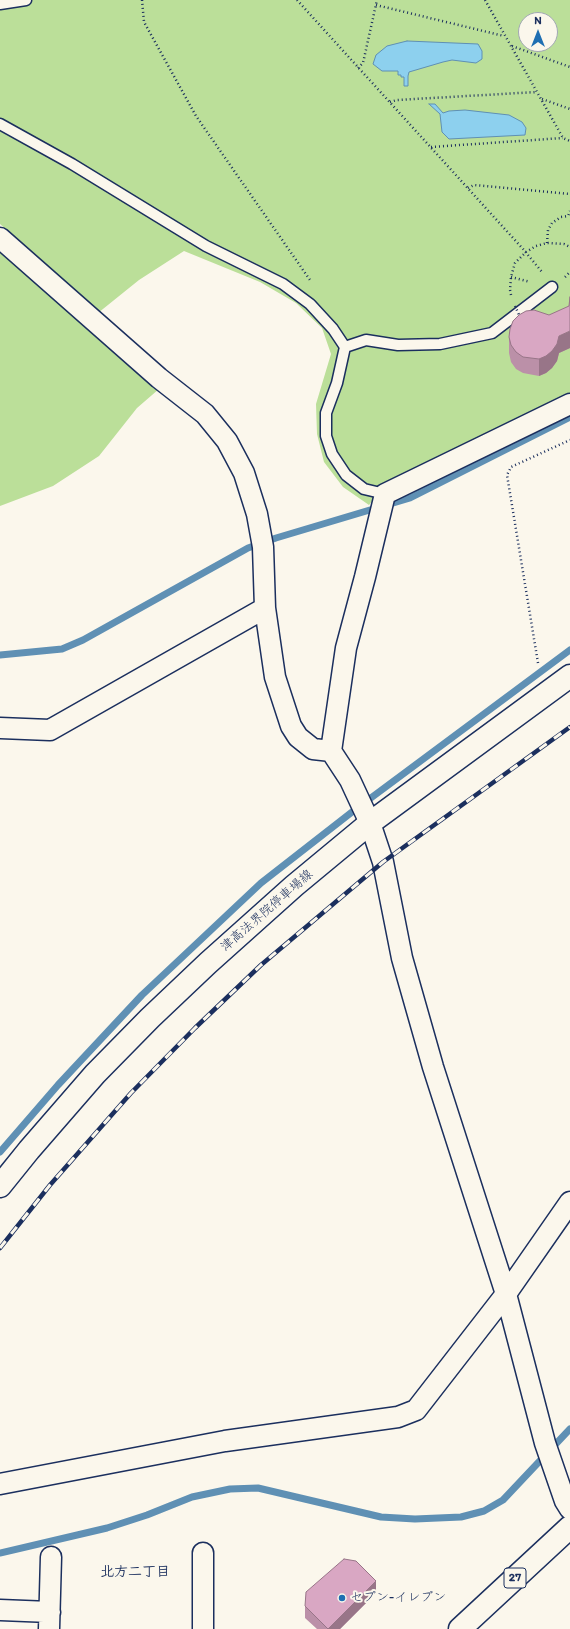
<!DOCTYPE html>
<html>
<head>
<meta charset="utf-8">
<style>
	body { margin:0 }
	#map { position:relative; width:570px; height:1629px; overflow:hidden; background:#fbf7ec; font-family:Itim,sans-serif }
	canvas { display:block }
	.north { position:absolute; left:518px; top:12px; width:40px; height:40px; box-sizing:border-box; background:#fbf7ec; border:1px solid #a1a7b3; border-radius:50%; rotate:0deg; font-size:11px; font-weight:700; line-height:16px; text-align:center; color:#1b2f5e }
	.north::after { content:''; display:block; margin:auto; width:14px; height:18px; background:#1f6fb2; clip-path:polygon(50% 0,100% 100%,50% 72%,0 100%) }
</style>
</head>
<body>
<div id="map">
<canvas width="570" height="1629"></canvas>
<div class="north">N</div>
</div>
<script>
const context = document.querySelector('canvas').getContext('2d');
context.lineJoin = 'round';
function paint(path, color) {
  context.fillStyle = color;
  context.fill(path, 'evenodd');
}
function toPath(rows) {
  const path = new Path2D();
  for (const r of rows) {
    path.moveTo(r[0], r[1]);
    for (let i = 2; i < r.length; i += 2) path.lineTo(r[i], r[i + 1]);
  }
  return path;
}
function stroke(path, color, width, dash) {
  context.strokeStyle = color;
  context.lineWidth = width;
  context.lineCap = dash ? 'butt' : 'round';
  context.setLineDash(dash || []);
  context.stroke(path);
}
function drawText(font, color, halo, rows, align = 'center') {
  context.font = font + ' Itim,"Klee One",sans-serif';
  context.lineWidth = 4;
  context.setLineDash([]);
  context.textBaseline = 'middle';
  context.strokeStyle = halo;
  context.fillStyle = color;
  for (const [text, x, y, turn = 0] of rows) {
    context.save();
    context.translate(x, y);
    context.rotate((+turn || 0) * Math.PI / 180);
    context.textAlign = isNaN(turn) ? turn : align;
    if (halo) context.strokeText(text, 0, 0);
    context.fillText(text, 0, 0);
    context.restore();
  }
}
paint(toPath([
	[0,0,570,0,570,400,386,484,369,505,343,487,324,462,317,434,316,404,331,354,322,328,296,303,260,282,184,251,139,280,98,313,0,224],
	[526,20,550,20,550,44,526,44],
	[0,248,159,389,137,408,99,456,53,486,0,506]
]), '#bbdf99');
const water = toPath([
	[407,41,478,44,482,51,482,59,476,63,452,60,443,62,409,72,408,76,408,86,404,86,404,77,401,77,401,75,398,75,398,71,382,71,373,64,376,55,387,46,407,41],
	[429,104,435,104,443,113,449,111,465,110,509,115,522,122,526,128,525,135,449,139,442,132,440,114,429,104]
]);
paint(water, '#8dd0ee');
stroke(water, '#5f90b4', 1);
stroke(toPath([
	[0,655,62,649,83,640,248,548,276,538,410,498,570,417],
	[0,1152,58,1085,142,995,261,883,352,812,570,650],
	[0,1553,107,1528,147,1515,192,1497,230,1489,258,1488,381,1517,415,1519,461,1517,484,1511,503,1500,570,1429]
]), '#5f90b4', 7);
const service = toPath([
	[0,4,26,0],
	[0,124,72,164,206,246,283,284,310,304,333,329,345,347,366,340,398,345,440,344,492,333,552,287],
	[345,347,337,383,326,413,326,436,332,454,346,475,364,489,385,494]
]);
const minor = toPath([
	[0,238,159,378,205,414,227,441,244,473,257,514,263,547,265,608,275,677,291,726,298,737,313,749,331,751],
	[570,404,385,494,365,577,346,648,331,751,350,780,370,823,383,862,402,958,433,1067,506,1294,545,1443,565,1501,570,1509],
	[0,728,50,730,265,608],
	[0,1484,225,1441,398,1417,416,1410,506,1294,570,1202],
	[203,1553,203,1629],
	[0,1610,50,1612],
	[49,1629,51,1557]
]);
const secondary = toPath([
	[0,1186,29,1150,95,1074,150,1018,208,963,294,886,370,823,570,676]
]);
const primary = toPath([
	[460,1629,570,1527]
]);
stroke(service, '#1b2f5e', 13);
stroke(minor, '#1b2f5e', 23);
stroke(secondary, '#1b2f5e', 25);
stroke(primary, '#1b2f5e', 25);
stroke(toPath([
	[142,0,144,22,196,116,310,280],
	[297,0,523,249,542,272],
	[485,0,563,138,570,141],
	[376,5,504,36],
	[512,46,570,67],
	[358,68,363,63,377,0],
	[542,99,570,109],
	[390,102,397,100,537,92],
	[431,147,563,138],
	[468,188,474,185,570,194],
	[547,243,548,230,552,223,561,217,568,216,570,211],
	[511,277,530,282],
	[565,277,570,272],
	[511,295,510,290,511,277,515,263,526,252,536,246,547,243,564,244,570,247],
	[538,663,507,475,511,467,570,440]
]), '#1b2f5e', 2.5, [1, 3]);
stroke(service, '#fbf7ec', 10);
stroke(minor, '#fbf7ec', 20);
stroke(secondary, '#fbf7ec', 22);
stroke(primary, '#fbf7ec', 22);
const rail = toPath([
	[0,1248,50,1185,131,1093,195,1028,261,965,383,862,570,727]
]);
stroke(rail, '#1b2f5e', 4.5);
stroke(rail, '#fbf7ec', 3, [9]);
stroke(toPath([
	[515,306,520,317]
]), '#1b2f5e', 2.5, [1, 3]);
paint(toPath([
	[509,337,570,348,559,353,557,361,552,368,546,373,539,376,523,373,516,369,511,362,509,353],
	[376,1593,340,1629,317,1629,305,1618,305,1606]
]), '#bb90a8');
paint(toPath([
	[570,331,570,348,559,353,557,361,552,368,546,373,539,376,539,359,559,336],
	[376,1581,376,1593,340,1629,328,1629]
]), '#987588');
const building = toPath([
	[570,297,570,331,559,336,557,344,552,351,546,356,539,359,523,357,516,352,511,345,509,337,510,329,513,321,519,315,526,311,534,310,549,315,569,306,570,297],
	[344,1559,356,1561,376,1581,328,1629,305,1606,306,1592,344,1559]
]);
paint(building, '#d9a7c3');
stroke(building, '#987588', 1);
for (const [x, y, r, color] of [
	[342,1598,4,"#1f6fb2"]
]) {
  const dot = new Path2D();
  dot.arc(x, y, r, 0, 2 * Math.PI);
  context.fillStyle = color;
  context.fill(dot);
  stroke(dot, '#fbf7ec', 1.5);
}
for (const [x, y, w] of [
	[515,1578,22]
]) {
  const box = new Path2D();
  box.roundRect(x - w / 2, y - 10, w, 20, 3);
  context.fillStyle = '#fbf7ec';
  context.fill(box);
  stroke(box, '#1b2f5e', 1);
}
drawText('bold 12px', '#1b2f5e', null, [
	["27",515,1578]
]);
drawText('13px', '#1b2f5e', '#fbf7ec', [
	["津高法界院停車場線",267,911,-41]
]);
drawText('13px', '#1b2f5e', '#fbf7ec', [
	["セブン-イレブン",350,1598]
], 'left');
drawText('bold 14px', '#1b2f5e', '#fbf7ec', [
	["北方二丁目",135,1572]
]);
</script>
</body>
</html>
